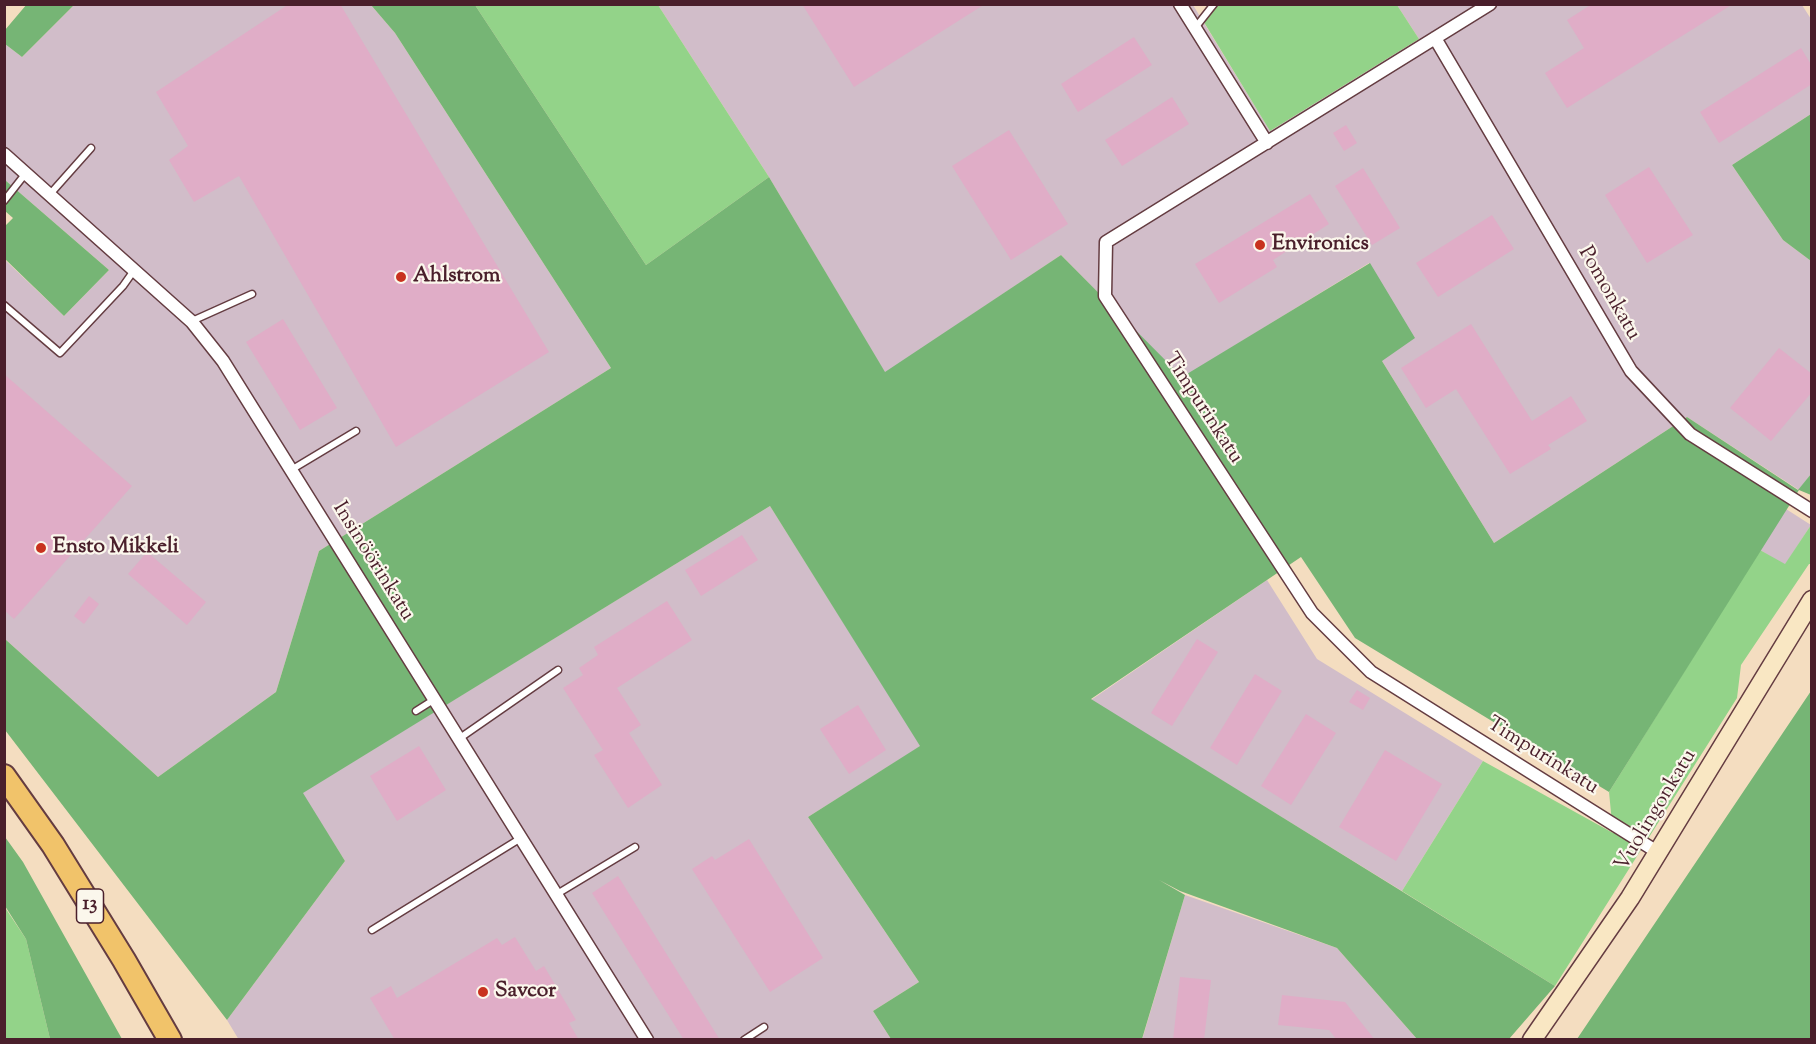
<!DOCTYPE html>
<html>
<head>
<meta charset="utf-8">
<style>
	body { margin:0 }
	#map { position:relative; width:1816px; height:1044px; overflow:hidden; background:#f4ddc0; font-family:"Sorts Mill Goudy",serif }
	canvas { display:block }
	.frame { position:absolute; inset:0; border:6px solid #4a1f2b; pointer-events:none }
</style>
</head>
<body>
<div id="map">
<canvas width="1816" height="1044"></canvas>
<div class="frame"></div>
</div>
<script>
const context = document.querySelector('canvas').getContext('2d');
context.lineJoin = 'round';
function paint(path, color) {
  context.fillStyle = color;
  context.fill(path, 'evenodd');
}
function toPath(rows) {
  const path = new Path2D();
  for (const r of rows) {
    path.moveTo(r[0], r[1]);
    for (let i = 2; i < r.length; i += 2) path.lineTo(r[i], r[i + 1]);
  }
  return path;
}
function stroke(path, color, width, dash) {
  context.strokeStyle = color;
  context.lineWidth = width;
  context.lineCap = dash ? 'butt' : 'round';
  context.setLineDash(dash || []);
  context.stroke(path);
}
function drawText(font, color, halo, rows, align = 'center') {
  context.font = font + ' "Sorts Mill Goudy",serif';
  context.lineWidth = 4.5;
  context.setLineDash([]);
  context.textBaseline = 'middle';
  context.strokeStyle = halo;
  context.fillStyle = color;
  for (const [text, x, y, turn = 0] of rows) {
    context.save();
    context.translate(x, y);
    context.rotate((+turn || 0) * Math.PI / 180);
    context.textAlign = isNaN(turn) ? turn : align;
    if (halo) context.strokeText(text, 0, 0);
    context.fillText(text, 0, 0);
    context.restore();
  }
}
paint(toPath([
	[74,5,371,5,395,33,611,368,319,551,276,692,158,777,5,639,4,259,64,316,109,270,5,180,5,44,22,57],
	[658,5,1193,5,1270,131,1419,39,1397,5,1802,5,1811,19,1811,114,1732,165,1783,240,1811,261,1811,474,1799,490,1687,417,1494,543,1382,361,1369,263,1182,378,1061,255,885,373,769,177],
	[770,506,921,746,808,817,919,982,873,1011,891,1039,239,1040,227,1020,345,861,302,793],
	[1786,509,1811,525,1785,565,1760,550],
	[1267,580,1317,659,1483,761,1402,891,1091,700],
	[1185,895,1337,948,1417,1039,1142,1040]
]), '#d1bdc9');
paint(toPath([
	[475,5,658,5,769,177,646,265],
	[1210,5,1397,5,1419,39,1270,131,1202,19],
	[1811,525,1811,564,1809,564,1741,665,1737,698,1555,986,1402,891,1483,761,1613,833,1609,792,1760,550,1785,564],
	[4,906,26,939,50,1039,5,1039]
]), '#93d389');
paint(toPath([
	[27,4,74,5,22,57,5,44,5,30],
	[371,5,475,5,646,265,769,177,885,372,1061,255,1182,377,1370,263,1415,338,1382,361,1494,543,1687,417,1798,490,1811,474,1811,495,1799,490,1609,792,1355,638,1301,557,1091,699,1555,986,1509,1039,1417,1039,1337,948,1180,891,1159,880,1185,895,1142,1039,891,1039,873,1011,919,982,808,817,920,746,770,506,303,793,345,861,227,1020,5,730,5,639,158,777,276,692,319,551,611,368,395,33],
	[1811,114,1811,261,1783,240,1732,165],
	[5,180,109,270,64,316,5,259,4,227,13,218,5,211],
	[1811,691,1811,1039,1577,1039],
	[5,837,23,862,122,1039,50,1039,26,939,5,906]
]), '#76b575');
paint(toPath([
	[289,4,340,4,549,352,396,447,239,176,194,202,169,160,188,146,156,92],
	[802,4,985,4,854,87],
	[1592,4,1733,4,1567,108,1545,73,1584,48,1567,20],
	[1134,37,1152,65,1078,112,1061,84],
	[1801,48,1812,66,1812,84,1719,143,1700,112],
	[1172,97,1189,124,1122,166,1105,140],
	[1346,125,1357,143,1344,151,1333,133],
	[1009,130,1068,224,1011,260,952,166],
	[1649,167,1693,235,1647,263,1605,195],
	[1363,168,1400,228,1372,245,1335,186],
	[1310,194,1329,224,1273,260,1277,267,1219,303,1195,264],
	[1492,215,1514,249,1438,297,1416,263],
	[283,319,337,408,300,430,246,342],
	[1471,324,1532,421,1571,396,1587,421,1548,445,1551,449,1510,474,1456,389,1426,408,1401,368],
	[1779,348,1812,374,1812,392,1771,441,1730,408],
	[4,374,132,486,14,619,4,610],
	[742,535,758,560,701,596,685,570],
	[147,552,206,602,187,625,128,574],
	[89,596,99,604,84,624,74,616],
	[667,601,692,640,617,688,641,725,629,733,662,785,628,808,594,755,603,750,563,688,583,675,579,668,598,655,594,647],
	[1197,639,1218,652,1172,726,1151,713],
	[1255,674,1282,691,1237,765,1210,748],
	[1357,690,1370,698,1363,710,1349,702],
	[858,705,886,750,849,774,820,729],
	[1306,714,1336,733,1291,805,1261,786],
	[419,746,446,790,397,821,370,776],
	[1385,750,1442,784,1396,861,1339,827],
	[749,839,823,958,770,992,692,869,712,856,715,860],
	[618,876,720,1040,684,1040,592,893],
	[515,937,536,971,544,966,576,1020,569,1023,579,1040,395,1040,370,998,391,986,397,998,497,938,502,945],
	[1180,977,1211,980,1204,1040,1173,1040],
	[1282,995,1345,1002,1375,1040,1337,1040,1329,1030,1278,1025]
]), '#e0adc7');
const lane = toPath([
	[1195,28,1214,4],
	[51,193,91,148],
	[4,201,26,173],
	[4,305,60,353,123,286,135,269],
	[192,321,252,294],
	[291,470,356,431],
	[416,711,435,699],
	[460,738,558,670],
	[557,894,635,847],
	[372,930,521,838],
	[744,1040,764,1027]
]);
const street = toPath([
	[1180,4,1267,143],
	[1490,4,1106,242,1105,296,1312,613,1371,672,1659,853],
	[1435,38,1631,371,1690,434,1812,511],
	[4,154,192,322,223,361,647,1040]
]);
const secondary = toPath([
	[1532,1040,1630,898,1812,600]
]);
const highway = toPath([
	[4,776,53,845,124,960,170,1040]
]);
stroke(lane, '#643c41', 9);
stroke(street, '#643c41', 15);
stroke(secondary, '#643c41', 21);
stroke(highway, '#643c41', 26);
stroke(lane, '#fff', 6);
stroke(street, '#fff', 12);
stroke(secondary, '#f9e7c3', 18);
stroke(highway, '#f1c36a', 22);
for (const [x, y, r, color] of [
	[1260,245,6,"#c8321e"],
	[401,277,6,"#c8321e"],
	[41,548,6,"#c8321e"],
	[483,992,6,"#c8321e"]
]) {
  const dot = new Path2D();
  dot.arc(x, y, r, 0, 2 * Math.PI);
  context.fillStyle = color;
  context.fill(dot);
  stroke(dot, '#fbf7ec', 2);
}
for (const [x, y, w] of [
	[90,906,27]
]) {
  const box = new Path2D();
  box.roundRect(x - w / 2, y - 17, w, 34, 4.5);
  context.fillStyle = '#fbf7ec';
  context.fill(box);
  stroke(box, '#4a1f2b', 1.5);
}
drawText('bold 20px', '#4a1f2b', null, [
	["13",90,906]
]);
drawText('bold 21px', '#4a1f2b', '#fbf7ec', [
	["Environics",1272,245],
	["Ahlstrom",413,277],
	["Ensto Mikkeli",53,548],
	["Savcor",495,992]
], 'left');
drawText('21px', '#4a1f2b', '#fbf7ec', [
	["Pomonkatu",1608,294,60],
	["Timpurinkatu",1202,409,57],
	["Insinöörinkatu",372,562,58],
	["Timpurinkatu",1542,757,32],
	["Vuolingonkatu",1657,811,-59]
]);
</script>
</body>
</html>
